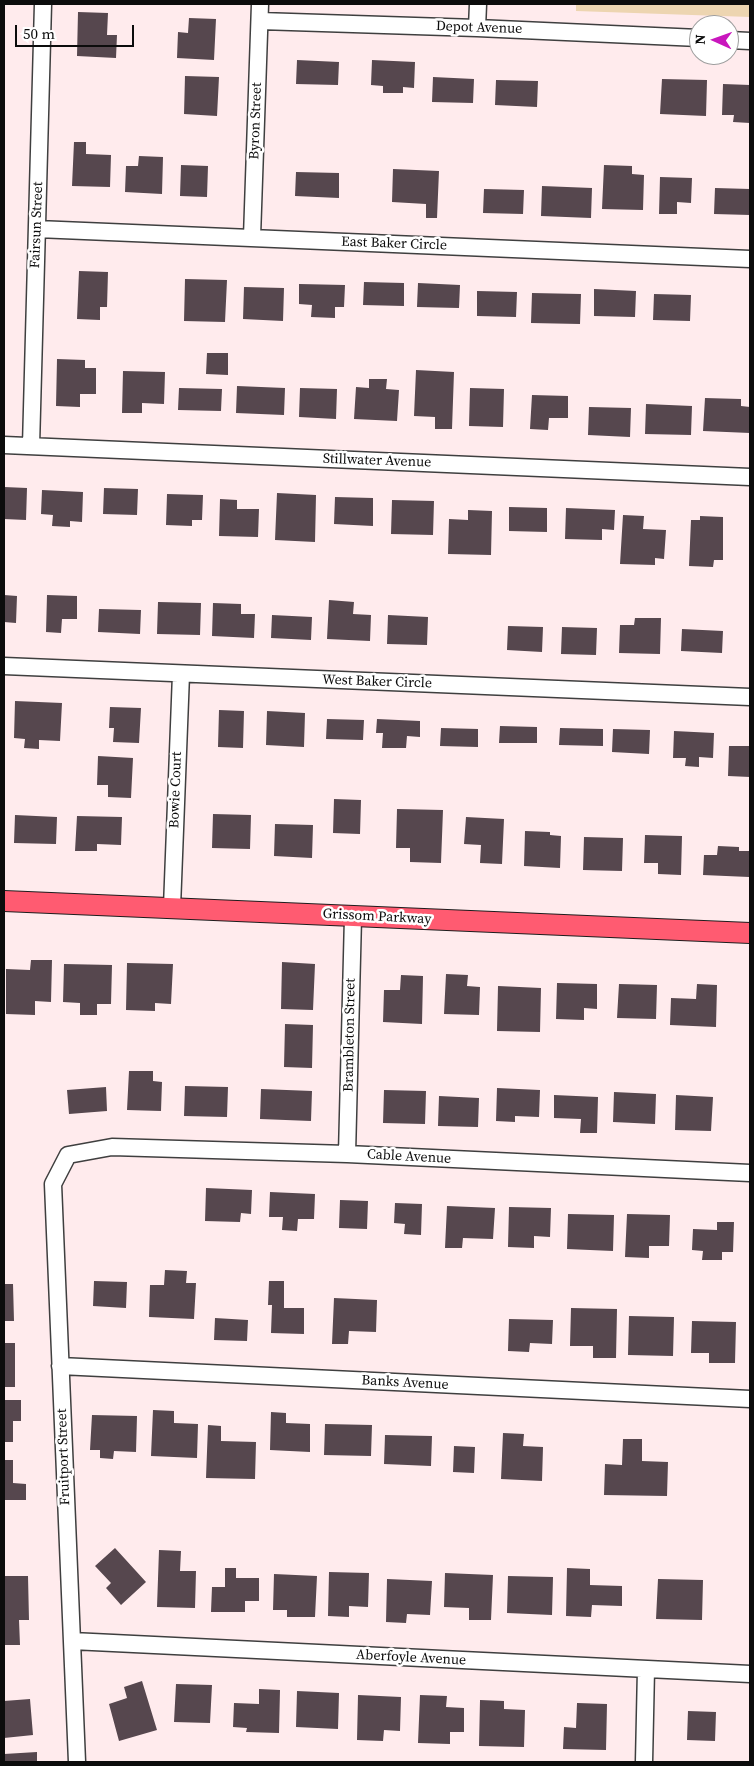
<!DOCTYPE html>
<html>
<head>
<meta charset="utf-8">
<style>
	body { margin:0 }
	#map { position:relative; width:754px; height:1766px; overflow:hidden; background:#ffebed; font-family:"Source Serif 4",serif }
	canvas { display:block }
	.frame { position:absolute; inset:0; border:5px solid #0c0c0c; pointer-events:none }
	.north { position:absolute; left:689px; top:15px; width:50px; height:50px; box-sizing:border-box; background:#fff; border:1px solid #9e9e9e; border-radius:50%; rotate:272deg; font-size:14px; font-weight:700; line-height:20px; text-align:center; color:#0c0c0c }
	.north::after { content:''; display:block; margin:auto; width:18px; height:22px; background:#c917bd; clip-path:polygon(50% 0,100% 100%,50% 72%,0 100%) }
	.scale { position:absolute; left:15px; top:25px; width:119px; height:22px; box-sizing:border-box; border:2px solid #0c0c0c; border-top:0; padding-left:6px; font-size:15px; line-height:18px; white-space:nowrap; color:#0c0c0c; -webkit-text-stroke:4px #fff; paint-order:stroke }
</style>
</head>
<body>
<div id="map">
<canvas width="754" height="1766"></canvas>
<div class="frame"></div>
<div class="north">N</div>
<div class="scale">50 m</div>
</div>
<script>
const context = document.querySelector('canvas').getContext('2d');
context.lineJoin = 'round';
function paint(path, color) {
  context.fillStyle = color;
  context.fill(path, 'evenodd');
}
function toPath(rows) {
  const path = new Path2D();
  for (const r of rows) {
    path.moveTo(r[0], r[1]);
    for (let i = 2; i < r.length; i += 2) path.lineTo(r[i], r[i + 1]);
  }
  return path;
}
function stroke(path, color, width, dash) {
  context.strokeStyle = color;
  context.lineWidth = width;
  context.lineCap = dash ? 'butt' : 'round';
  context.setLineDash(dash || []);
  context.stroke(path);
}
function drawText(font, color, halo, rows, align = 'center') {
  context.font = font + ' "Source Serif 4",serif';
  context.lineWidth = 5;
  context.setLineDash([]);
  context.textBaseline = 'middle';
  context.strokeStyle = halo;
  context.fillStyle = color;
  for (const [text, x, y, turn = 0] of rows) {
    context.save();
    context.translate(x, y);
    context.rotate((+turn || 0) * Math.PI / 180);
    context.textAlign = isNaN(turn) ? turn : align;
    if (halo) context.strokeText(text, 0, 0);
    context.fillText(text, 0, 0);
    context.restore();
  }
}
paint(toPath([
	[576,4,750,4,750,17,576,11]
]), '#edd5b1');
paint(toPath([
	[78,12,108,13,107,35,117,35,116,58,77,56],
	[189,18,216,19,214,60,177,58,178,32,188,33],
	[297,60,339,62,338,85,296,84],
	[372,60,415,62,414,88,403,87,403,93,383,93,383,86,371,85],
	[185,76,219,77,217,116,184,114],
	[433,77,474,79,473,103,432,102],
	[662,79,707,80,706,116,660,114],
	[496,80,538,81,537,107,495,105],
	[723,84,750,85,750,123,733,122,734,115,722,115],
	[74,142,86,142,86,154,111,155,110,187,72,186],
	[139,156,163,157,162,194,125,192,126,166,138,166],
	[181,165,208,166,207,197,180,196],
	[604,165,632,166,632,174,644,175,643,210,602,209],
	[393,169,439,171,437,218,426,218,426,204,392,202],
	[296,172,339,173,339,198,295,196],
	[660,177,692,178,691,203,677,202,677,214,659,214],
	[542,186,592,188,591,218,541,216],
	[715,188,750,189,750,215,714,214],
	[484,189,524,190,523,214,483,213],
	[79,271,108,272,107,307,100,307,100,320,77,319],
	[185,279,227,280,225,322,184,321],
	[364,282,404,283,404,306,363,305],
	[418,283,460,285,459,308,417,307],
	[299,284,345,285,344,307,335,307,335,318,311,317,312,305,299,304],
	[244,287,284,288,283,321,243,319],
	[594,289,636,291,635,317,594,316],
	[477,291,517,292,516,317,477,316],
	[532,293,581,294,580,324,531,323],
	[654,294,691,295,690,321,653,320],
	[207,353,228,353,228,375,206,374],
	[57,359,85,360,85,368,96,368,96,394,80,394,80,407,56,406],
	[416,370,454,372,452,429,435,429,435,417,414,416],
	[123,371,165,372,164,404,142,403,142,413,122,413],
	[369,379,387,379,386,389,399,390,397,421,354,419,356,387,369,388],
	[237,386,285,388,284,415,236,413],
	[179,388,222,389,221,411,178,410],
	[300,388,337,389,336,419,299,417],
	[470,388,504,389,503,427,469,426],
	[532,395,568,396,568,418,549,418,548,430,530,429],
	[705,398,741,399,741,406,750,407,750,433,703,431],
	[646,404,692,406,691,435,645,434],
	[589,407,631,408,630,437,588,435],
	[4,487,27,488,26,520,4,519],
	[104,488,138,489,137,515,103,514],
	[42,490,83,492,82,522,70,521,70,527,52,526,53,515,41,514],
	[277,493,316,495,315,542,275,540],
	[167,494,203,495,202,520,192,520,192,526,166,525],
	[335,497,373,498,373,526,334,524],
	[220,499,237,500,237,509,259,509,258,537,219,536],
	[392,500,434,501,433,535,391,534],
	[509,507,547,508,547,532,509,531],
	[566,508,615,510,614,530,602,529,602,540,565,539],
	[468,510,492,511,491,555,448,554,449,519,468,520],
	[623,515,644,516,643,529,666,530,664,559,655,558,655,565,620,564],
	[700,516,723,517,723,560,714,560,713,567,689,566,691,520,700,520],
	[4,595,17,596,16,623,4,622],
	[47,595,77,596,77,619,62,619,61,633,46,632],
	[329,600,354,602,353,614,371,615,370,641,327,639],
	[158,602,201,603,200,635,157,634],
	[213,603,241,604,241,614,255,614,254,638,212,636],
	[99,609,141,610,140,634,98,632],
	[272,615,312,617,311,640,271,638],
	[388,615,428,617,427,645,387,644],
	[635,618,661,618,660,654,619,653,620,625,634,625],
	[508,626,543,627,542,652,507,650],
	[562,627,597,628,596,655,561,654],
	[682,629,723,631,722,653,681,651],
	[15,701,62,703,60,741,39,740,39,749,24,748,25,739,14,738],
	[110,707,141,708,139,743,113,742,114,728,109,728],
	[219,710,244,711,243,748,218,747],
	[267,711,305,713,304,747,266,745],
	[327,719,364,720,363,740,326,739],
	[377,719,420,721,420,737,407,736,406,748,382,748,383,733,376,733],
	[500,726,537,727,537,743,499,743],
	[441,728,478,729,478,747,440,746],
	[560,728,603,729,603,746,559,745],
	[613,729,650,730,649,754,612,752],
	[674,731,714,733,713,758,699,757,699,767,685,766,686,758,673,758],
	[729,746,750,746,750,777,728,776],
	[98,756,133,758,131,798,108,797,108,785,97,785],
	[334,799,361,800,360,834,333,833],
	[397,809,443,810,441,863,410,862,410,848,396,848],
	[213,814,251,815,250,849,212,848],
	[15,815,57,817,56,844,14,843],
	[77,816,122,817,121,845,97,844,97,851,75,851],
	[466,817,504,819,502,864,480,863,481,845,464,844],
	[275,824,313,825,312,858,274,856],
	[525,831,550,832,550,835,561,836,560,868,524,866],
	[645,835,682,836,681,875,658,874,658,863,644,863],
	[584,837,623,838,622,871,583,870],
	[718,846,739,847,739,851,750,851,749,877,703,875,704,855,717,855],
	[31,960,52,960,51,1002,35,1001,35,1015,6,1014,6,969,30,970],
	[282,962,315,964,313,1010,281,1009],
	[127,963,173,964,171,1004,155,1003,155,1011,126,1010],
	[64,964,112,965,111,1004,97,1004,97,1015,80,1015,80,1003,63,1002],
	[446,974,468,975,467,986,480,987,479,1015,444,1014],
	[401,975,423,976,422,1024,383,1022,384,990,400,990],
	[557,983,597,984,597,1009,584,1008,584,1020,556,1019],
	[619,984,657,985,656,1019,617,1018],
	[697,984,717,985,716,1027,670,1025,671,998,696,999],
	[498,986,541,988,540,1032,497,1031],
	[285,1024,313,1025,312,1068,284,1067],
	[129,1071,153,1071,153,1081,162,1082,161,1111,127,1110],
	[185,1086,228,1087,227,1117,184,1116],
	[106,1087,107,1111,69,1114,67,1090],
	[497,1088,540,1090,539,1117,515,1116,515,1122,496,1121],
	[261,1089,312,1091,311,1121,260,1119],
	[384,1090,426,1091,425,1124,383,1123],
	[614,1092,656,1094,655,1124,613,1122],
	[554,1095,598,1097,597,1133,580,1133,581,1119,554,1118],
	[676,1095,713,1097,711,1131,675,1130],
	[439,1096,479,1098,478,1127,438,1126],
	[206,1188,252,1190,251,1214,241,1213,240,1222,205,1221],
	[270,1192,315,1194,314,1219,298,1219,297,1231,282,1230,283,1217,269,1217],
	[340,1200,368,1201,367,1229,339,1228],
	[395,1203,422,1204,421,1235,404,1234,405,1224,394,1223],
	[447,1206,495,1208,493,1239,463,1238,462,1248,445,1248],
	[509,1207,551,1208,550,1237,534,1236,534,1248,508,1247],
	[568,1214,614,1215,613,1251,567,1249],
	[627,1214,670,1215,669,1246,649,1246,649,1258,625,1257],
	[717,1222,734,1222,733,1252,722,1252,722,1260,702,1260,703,1251,692,1250,693,1229,717,1230],
	[165,1270,187,1271,186,1283,196,1283,194,1319,149,1317,150,1285,164,1285],
	[94,1281,127,1282,126,1308,93,1306],
	[269,1281,284,1281,284,1308,304,1308,304,1334,271,1333,272,1305,268,1305],
	[4,1284,13,1284,14,1321,4,1321],
	[334,1298,377,1300,376,1332,349,1331,348,1344,332,1344],
	[571,1308,617,1309,616,1358,593,1358,593,1346,570,1346],
	[629,1316,674,1317,673,1356,628,1355],
	[215,1318,248,1320,247,1341,214,1340],
	[509,1319,553,1320,552,1344,530,1343,529,1352,508,1351],
	[692,1321,736,1322,735,1363,709,1363,709,1353,691,1353],
	[4,1343,15,1343,15,1387,4,1387],
	[4,1400,21,1400,21,1421,13,1421,13,1442,4,1442],
	[153,1410,174,1411,174,1423,198,1424,197,1458,151,1456],
	[271,1412,286,1413,286,1423,310,1424,310,1452,270,1450],
	[92,1415,137,1416,136,1452,114,1451,113,1459,100,1458,100,1450,90,1450],
	[325,1424,372,1425,371,1456,324,1455],
	[208,1425,221,1426,221,1441,256,1442,255,1479,206,1478],
	[503,1433,524,1434,523,1446,543,1447,542,1481,501,1479],
	[385,1435,432,1436,431,1466,384,1464],
	[623,1439,642,1439,642,1461,668,1462,667,1496,604,1495,605,1464,622,1465],
	[454,1446,475,1447,474,1473,453,1472],
	[4,1460,13,1460,13,1483,26,1484,26,1500,4,1500],
	[115,1548,146,1582,121,1605,106,1588,111,1583,95,1566],
	[159,1550,181,1551,180,1571,196,1571,195,1608,157,1607],
	[225,1568,236,1568,236,1578,259,1578,259,1601,245,1601,245,1612,211,1612,212,1587,225,1587],
	[567,1568,590,1569,590,1585,622,1586,622,1606,592,1605,591,1617,566,1616],
	[329,1572,369,1573,368,1607,349,1606,349,1617,328,1616],
	[445,1573,493,1575,491,1620,469,1620,469,1608,444,1607],
	[274,1574,317,1576,315,1617,287,1617,287,1610,273,1610],
	[4,1576,28,1576,29,1620,19,1620,20,1645,4,1645],
	[508,1576,553,1577,552,1615,507,1613],
	[387,1579,432,1581,430,1615,407,1614,406,1623,386,1622],
	[658,1579,703,1580,702,1620,656,1619],
	[142,1681,157,1730,119,1741,109,1704,127,1698,124,1687],
	[176,1684,212,1685,210,1723,174,1722],
	[259,1689,280,1690,279,1733,246,1732,247,1728,233,1727,234,1703,259,1704],
	[297,1691,339,1693,338,1729,296,1727],
	[358,1695,401,1697,400,1731,384,1730,383,1741,357,1740],
	[420,1695,447,1696,446,1707,464,1708,464,1732,450,1732,450,1744,418,1743],
	[30,1699,33,1735,4,1738,4,1701],
	[480,1700,504,1701,504,1709,525,1710,524,1747,479,1746],
	[577,1703,607,1704,606,1750,563,1749,564,1727,576,1728],
	[688,1711,716,1712,715,1741,687,1740],
	[37,1752,37,1762,4,1762,4,1754]
]), '#56474e');
const minor = toPath([
	[260,21,477,28,699,38],
	[477,28,478,4],
	[729,40,750,41],
	[37,229,750,259],
	[252,237,260,4],
	[4,445,750,477],
	[31,446,43,4],
	[4,666,750,697],
	[172,907,181,674],
	[347,1154,353,917],
	[60,1366,750,1399],
	[72,1641,750,1674],
	[77,1762,53,1184,68,1155,112,1147,347,1154,750,1173],
	[644,1762,646,1669]
]);
const major = toPath([
	[4,901,750,933]
]);
stroke(minor, '#3f3f3f', 19);
stroke(major, '#1d1d1d', 22);
stroke(minor, '#fff', 16);
stroke(major, '#ff5b71', 20);
drawText('14px', '#0c0c0c', '#fff', [
	["Depot Avenue",479,28,2],
	["Byron Street",256,121,-88],
	["Fairsun Street",37,225,-88],
	["East Baker Circle",394,244,2],
	["Stillwater Avenue",377,461,2],
	["West Baker Circle",377,682,2],
	["Bowie Court",176,790,-88],
	["Grissom Parkway",377,917,3],
	["Brambleton Street",350,1035,-89],
	["Cable Avenue",409,1157,3],
	["Banks Avenue",405,1383,3],
	["Fruitport Street",64,1457,-92],
	["Aberfoyle Avenue",411,1658,3]
]);
</script>
</body>
</html>
